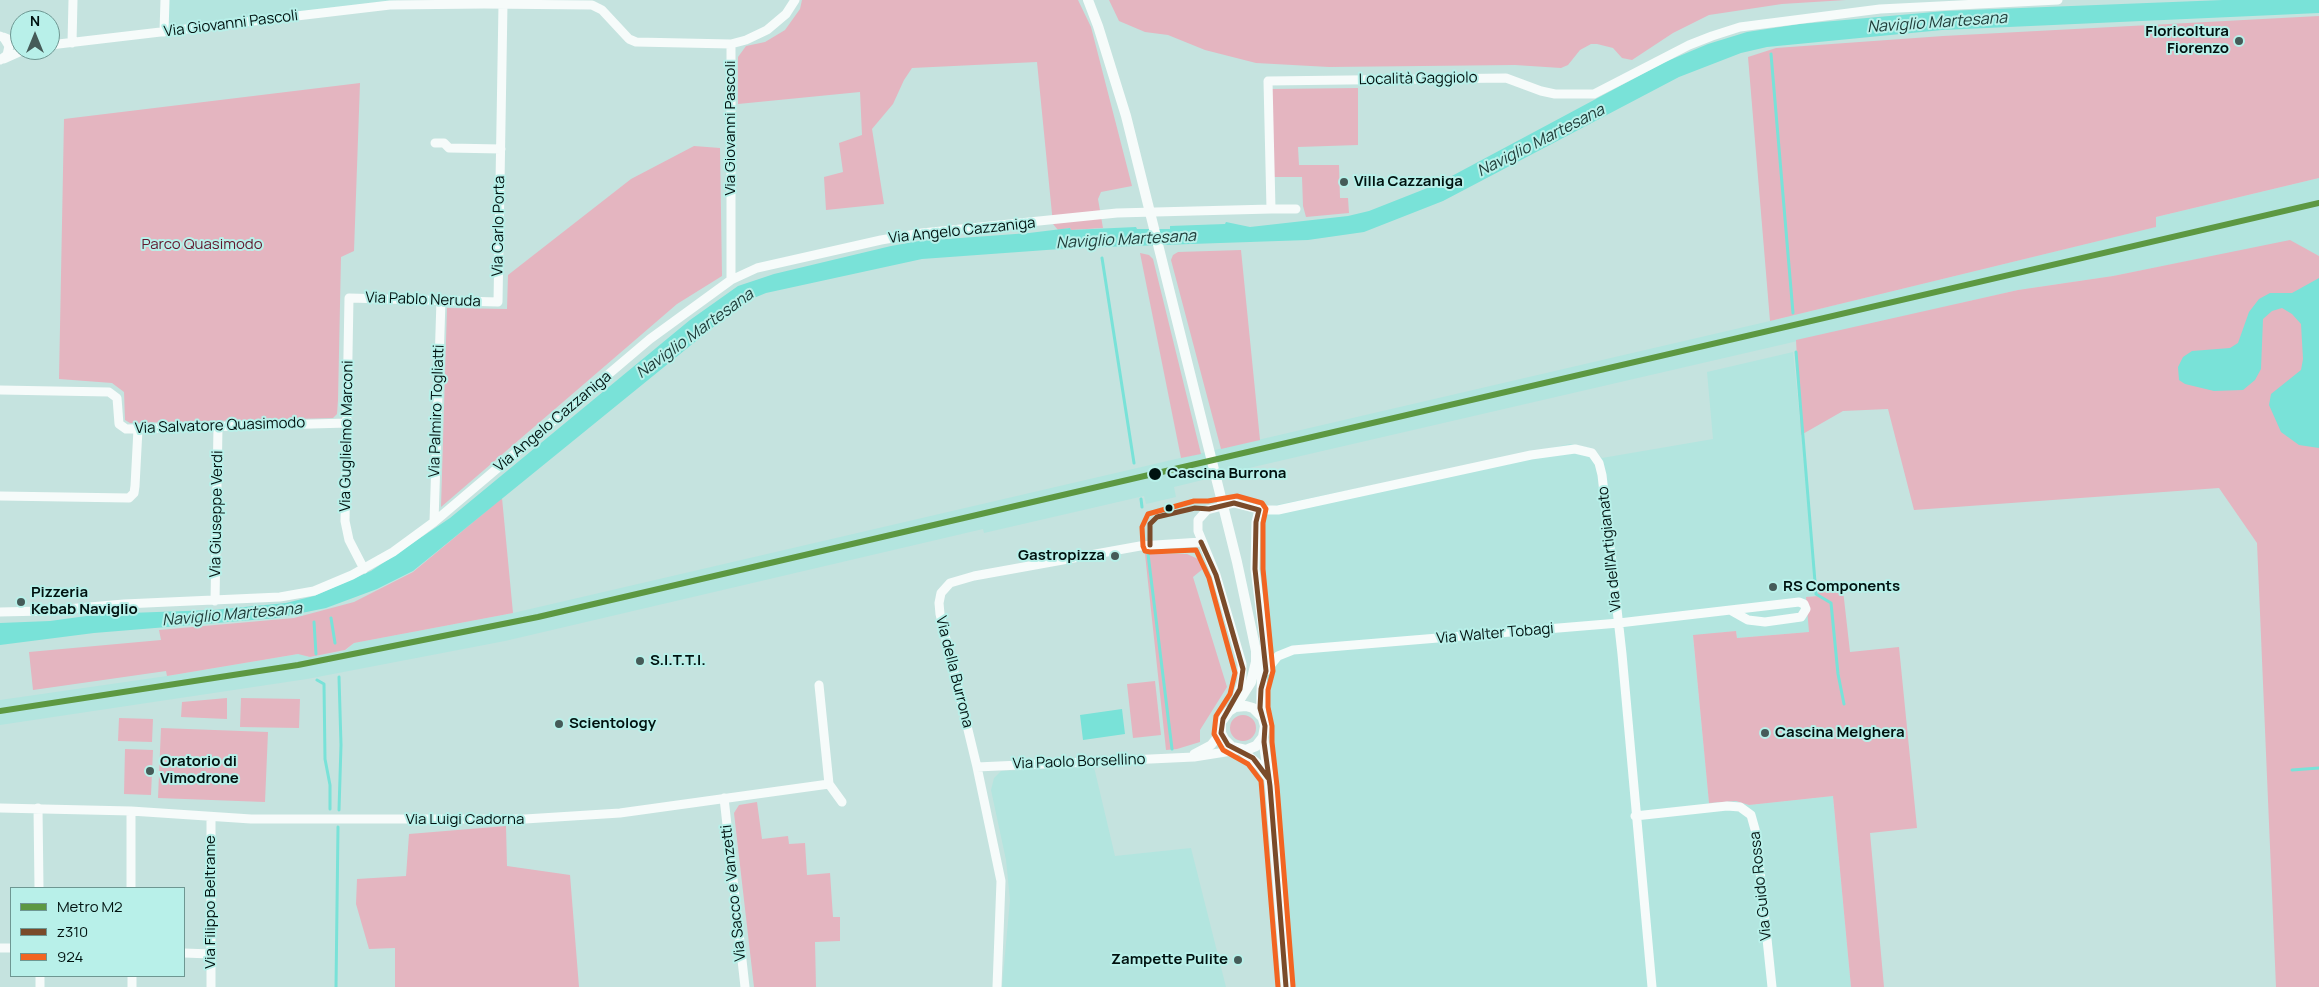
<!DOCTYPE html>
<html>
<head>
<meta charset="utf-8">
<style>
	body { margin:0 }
	#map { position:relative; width:2319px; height:987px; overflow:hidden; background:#c5e3df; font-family:Manrope,sans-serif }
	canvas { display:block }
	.legend { position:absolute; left:10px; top:887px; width:175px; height:90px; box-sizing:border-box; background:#b8f0e9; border:1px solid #6e9792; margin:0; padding:6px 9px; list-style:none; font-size:15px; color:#001210 }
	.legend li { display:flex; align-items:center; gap:10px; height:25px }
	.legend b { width:25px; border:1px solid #6e9792 }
	.north { position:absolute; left:10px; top:10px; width:50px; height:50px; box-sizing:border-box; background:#b8f0e9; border:1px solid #6e9792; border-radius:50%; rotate:0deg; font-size:14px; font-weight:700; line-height:20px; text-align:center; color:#001210 }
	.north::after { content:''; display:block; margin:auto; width:18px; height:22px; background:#455b58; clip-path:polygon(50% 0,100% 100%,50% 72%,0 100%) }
</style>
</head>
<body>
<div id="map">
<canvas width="2319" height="987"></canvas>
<ul class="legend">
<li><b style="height:6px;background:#5d9842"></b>Metro M2</li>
<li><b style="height:6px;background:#7a4b2a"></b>z310</li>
<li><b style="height:6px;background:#f26522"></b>924</li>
</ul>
<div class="north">N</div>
</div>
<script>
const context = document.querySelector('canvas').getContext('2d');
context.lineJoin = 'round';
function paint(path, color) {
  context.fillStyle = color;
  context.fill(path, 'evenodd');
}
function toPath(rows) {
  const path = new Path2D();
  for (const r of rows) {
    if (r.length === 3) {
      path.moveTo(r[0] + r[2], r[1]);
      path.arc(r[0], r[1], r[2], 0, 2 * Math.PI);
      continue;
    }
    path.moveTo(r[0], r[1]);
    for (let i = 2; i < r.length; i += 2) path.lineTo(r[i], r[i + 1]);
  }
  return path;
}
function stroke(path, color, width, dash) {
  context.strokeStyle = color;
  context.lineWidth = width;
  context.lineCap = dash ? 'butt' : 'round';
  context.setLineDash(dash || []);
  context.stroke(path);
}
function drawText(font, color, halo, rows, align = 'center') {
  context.font = font + ' Manrope,sans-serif';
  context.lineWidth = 4;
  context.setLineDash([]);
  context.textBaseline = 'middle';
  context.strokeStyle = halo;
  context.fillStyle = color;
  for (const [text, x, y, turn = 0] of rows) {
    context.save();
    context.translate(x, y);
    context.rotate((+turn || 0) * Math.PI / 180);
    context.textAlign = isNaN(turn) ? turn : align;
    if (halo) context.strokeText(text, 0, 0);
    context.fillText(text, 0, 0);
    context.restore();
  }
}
paint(toPath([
	[167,0,397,0,166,29],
	[2319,178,2319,256,2290,241,2113,276,2018,290,1249,468,1228,476,1227,474,1174,487,1176,497,1146,504,1144,496,984,533,983,529,505,641,307,679,0,725,0,700,167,676,299,654,310,657,345,651,354,643,513,613,1770,321,2155,227,2156,217],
	[1793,352,1818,596,1806,597,1810,632,1737,638,1736,631,1693,636,1709,803,1736,801,1749,805,1833,796,1851,987,1295,987,1274,784,1273,768,1276,760,1275,747,1264,714,1255,504,1272,506,1570,444,1592,448,1602,458,1713,439,1707,372],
	[1094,767,1115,856,1191,848,1226,987,1002,987,1010,900,1006,860,991,790,994,778,1001,771]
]), '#b3e5df');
paint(toPath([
	[802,0,1078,0,1091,27,1132,186,1101,192,1098,199,1103,228,1071,230,1070,228,1058,230,1053,224,1037,62,912,68,904,80,893,104,872,129,884,204,826,210,824,177,843,172,839,143,862,135,860,92,738,104,738,57,746,46,765,42,785,30,800,9],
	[1109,0,1846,0,1782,4,1709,15,1673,33,1632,60,1622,58,1613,48,1597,44,1591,44,1580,50,1568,65,1561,68,1515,65,1329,67,1256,63,1205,50,1168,35,1145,32,1119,21],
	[2319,16,2319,178,2156,217,2156,227,1770,321,1748,57,1776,48,1943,36],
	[360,83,354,251,341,257,338,400,337,414,333,418,130,423,125,420,124,392,112,383,59,379,64,119],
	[1358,88,1358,145,1298,147,1299,165,1339,165,1340,198,1348,198,1349,213,1306,217,1303,206,1302,177,1273,177,1271,89],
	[694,146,720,148,722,276,677,304,441,507,447,308,507,309,508,275,631,179],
	[2290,240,2319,256,2319,987,2276,987,2257,543,2219,488,1914,510,1888,409,1843,411,1801,435,1796,340,2018,290,2113,276],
	[1241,250,1260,440,1221,449,1171,260,1173,255,1178,252],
	[1140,253,1149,255,1153,259,1201,454,1181,458],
	[502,498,513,613,354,643,345,650,310,657,298,654,167,676,166,671,33,690,29,652,161,640,159,630,294,618,354,602,413,572],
	[1145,554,1187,554,1198,559,1204,568,1193,577,1227,687,1200,730,1200,742,1177,749,1166,750],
	[1843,590,1850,652,1899,647,1917,828,1870,833,1884,987,1851,987,1833,796,1749,805,1736,801,1709,803,1693,635,1736,631,1737,638,1809,632,1806,597,1818,596,1818,592],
	[1155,681,1161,735,1133,738,1127,684],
	[227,698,227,719,181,717,182,702],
	[241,698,300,699,299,728,240,727],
	[1243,728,13],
	[119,718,153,719,152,742,118,741],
	[161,728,268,732,265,802,158,798],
	[125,749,153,750,151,795,124,794],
	[757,802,762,839,788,836,789,844,805,843,807,875,830,873,833,917,840,917,840,941,815,942,816,987,754,987,734,813,739,805],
	[506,826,507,866,570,875,579,987,395,987,395,948,369,949,356,904,357,879,406,876,409,834]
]), '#e4b5c0');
paint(toPath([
	[2223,0,2319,0,2319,13,1942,30,1767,47,1741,53,1679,77,1443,201,1364,232,1308,240,1074,248,922,259,766,293,744,302,413,571,377,589,326,608,277,618,94,633,0,645,0,623,50,621,101,614,213,610,286,603,314,596,371,571,450,518,690,320,738,286,774,274,891,246,919,241,1029,233,1070,228,1071,230,1136,227,1137,229,1170,229,1170,226,1225,224,1226,222,1250,227,1348,216,1369,211,1435,185,1665,62,1708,44,1747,32,1800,24,1945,11],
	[2319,278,2319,448,2299,445,2281,432,2269,405,2271,394,2301,370,2303,359,2301,324,2292,314,2282,308,2272,311,2263,319,2261,369,2255,380,2243,390,2214,391,2185,384,2179,380,2178,367,2183,357,2192,351,2230,348,2238,343,2249,312,2259,299,2270,293,2292,293],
	[1122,709,1125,734,1083,740,1080,715]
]), '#79e2d8');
stroke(toPath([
	[1771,54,1793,313],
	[1102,258,1134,463],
	[1796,352,1816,594,1831,603,1838,674,1844,704],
	[1141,499,1142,507],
	[1148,554,1172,749],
	[331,618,335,643],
	[314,622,316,654],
	[317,680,324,684,325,759,330,785,330,809],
	[2292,770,2319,768],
	[339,810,341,745,339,677],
	[336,987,338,827]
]), '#79e2d8', 3);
stroke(toPath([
	[164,32,165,0],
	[0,36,4,38,9,46,7,55,0,60],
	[3,37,20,44],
	[72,43,73,0],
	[731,44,746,40,767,30,786,14,795,0],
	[50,45,390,5,484,4,592,5,602,10,629,39,636,42,731,44,731,280],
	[4,59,24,50],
	[435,143,444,143,449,148,501,149],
	[1271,209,1296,209],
	[0,390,109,392,117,398,119,424,126,429,348,423],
	[0,496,129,498,134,493,135,486,138,429],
	[1259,510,1256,522,1255,569,1264,639,1266,671],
	[434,522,441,300],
	[364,569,349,540,345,521,349,298,498,302,503,4],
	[215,601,218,427],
	[0,612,44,611,124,604,280,597,314,591,352,575,393,552,434,522,650,339,731,280,757,268,881,240,922,233,1117,213,1271,209,1268,81,1506,78,1541,91,1555,94,1594,94,1689,45,1712,36,1740,27,1880,9,2058,0],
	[1266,671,1278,656,1293,650,1619,623,1799,602,1804,604,1806,609,1801,617,1765,622,1748,620,1732,611],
	[819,685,829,784],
	[1236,700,1242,681,1242,664,1216,575,1198,531,1198,520,1207,510,1234,503,1261,510,1278,510,1531,455,1575,449,1592,453,1599,463,1602,475,1622,654,1652,987],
	[1194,754,1211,745,1221,733],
	[977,767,1194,757,1238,750],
	[829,784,842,802],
	[724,798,745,987],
	[0,808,131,811,251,819,525,819,620,813,829,784],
	[38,808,39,888],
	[131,811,131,888],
	[1635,816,1727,806,1740,807,1751,815,1756,833,1772,987],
	[211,817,211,987],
	[0,948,11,948],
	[184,953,211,954],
	[40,976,40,987],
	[132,976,132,987],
	[997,987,1001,881,977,767,940,614,939,603,941,593,950,583,974,576,1140,546,1201,542]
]), '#f6fbfa', 9);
stroke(toPath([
	[1088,0,1098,26,1126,116,1237,562,1256,651,1256,662,1251,682,1235,707],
	[1259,659,1262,678,1261,712,1265,726,1263,737,1256,746,1246,750,1232,747,1224,739,1221,733,1221,722,1229,711,1235,707,1246,706,1253,708,1261,716],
	[1263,737,1270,786,1286,987],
	[1241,750,1260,766,1268,777]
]), '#f6fbfa', 10);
stroke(toPath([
	[1259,510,1256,522,1255,569,1266,671,1261,689,1260,708,1265,726,1264,742,1270,786,1286,987],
	[1201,542,1216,575,1243,669,1240,689,1223,719,1221,733,1228,745,1253,758,1268,778],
	[1150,545,1150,524,1157,517,1195,508,1209,509,1234,503,1259,510]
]), '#7a4b2a', 5);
stroke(toPath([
	[1278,987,1261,781,1248,764,1223,750,1214,734,1216,716,1230,694,1235,673,1209,578,1196,550,1150,552,1145,551,1143,546,1142,527,1148,514,1194,501,1208,501,1237,496,1262,503,1266,509,1263,523,1263,569,1273,671,1268,690,1268,707,1272,726,1272,742,1277,786,1293,986]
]), '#f26522', 5);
stroke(toPath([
	[0,711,298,665,538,617,2319,203]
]), '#5d9842', 6);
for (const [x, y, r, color] of [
	[2239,41,5,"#455b58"],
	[1344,182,5,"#455b58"],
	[1155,474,7,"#001210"],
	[1169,508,4.5,"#001210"],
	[1115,556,5,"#455b58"],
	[1773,587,5,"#455b58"],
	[21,602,5,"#455b58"],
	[640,661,5,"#455b58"],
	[559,724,5,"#455b58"],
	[1765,733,5,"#455b58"],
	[150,771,5,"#455b58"],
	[1238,960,5,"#455b58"]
]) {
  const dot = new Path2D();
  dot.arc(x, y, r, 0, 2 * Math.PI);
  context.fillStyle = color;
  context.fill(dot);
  stroke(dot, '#b8f0e9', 2);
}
drawText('15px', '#001210', '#b8f0e9', [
	["Via Giovanni Pascoli",231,24,-7],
	["Località Gaggiolo",1418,79,-1],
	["Via Giovanni Pascoli",731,128,-90],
	["Via Carlo Porta",499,226,-89],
	["Via Angelo Cazzaniga",962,231,-6],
	["Via Pablo Neruda",423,300,2],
	["Via Palmiro Togliatti",437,411,-88],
	["Via Angelo Cazzaniga",553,422,-40],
	["Via Salvatore Quasimodo",220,426,-2],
	["Via Guglielmo Marconi",347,436,-89],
	["Via Giuseppe Verdi",217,514,-89],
	["Via dell'Artigianato",1610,549,-96],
	["Via Walter Tobagi",1495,634,-5],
	["Via della Burrona",954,672,76],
	["Via Paolo Borsellino",1079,762,-2],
	["Via Luigi Cadorna",465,820],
	["Via Guido Rossa",1761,886,-96],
	["Via Sacco e Vanzetti",734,893,-96],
	["Via Filippo Beltrame",211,902,-90]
]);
drawText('bold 15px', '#001210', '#b8f0e9', [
	["Floricoltura",2229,32,"right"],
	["Fiorenzo",2229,49,"right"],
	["Villa Cazzaniga",1354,182],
	["Gastropizza",1105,556,"right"],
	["RS Components",1783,587],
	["Pizzeria",31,593],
	["Kebab Naviglio",31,610],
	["S.I.T.T.I.",650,661],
	["Scientology",569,724],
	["Cascina Melghera",1775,733],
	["Oratorio di",160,762],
	["Vimodrone",160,779],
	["Zampette Pulite",1228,960,"right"]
], 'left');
drawText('15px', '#61172d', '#b8f0e9', [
	["Parco Quasimodo",202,245]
]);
drawText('bold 15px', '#001210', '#b8f0e9', [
	["Cascina Burrona",1167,474]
], 'left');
drawText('italic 16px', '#203d3a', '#b8f0e9', [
	["Naviglio Martesana",1937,23,-4],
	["Naviglio Martesana",1541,141,-27],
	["Naviglio Martesana",1126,240,-3],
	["Naviglio Martesana",695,334,-36],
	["Naviglio Martesana",232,615,-5]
]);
</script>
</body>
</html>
